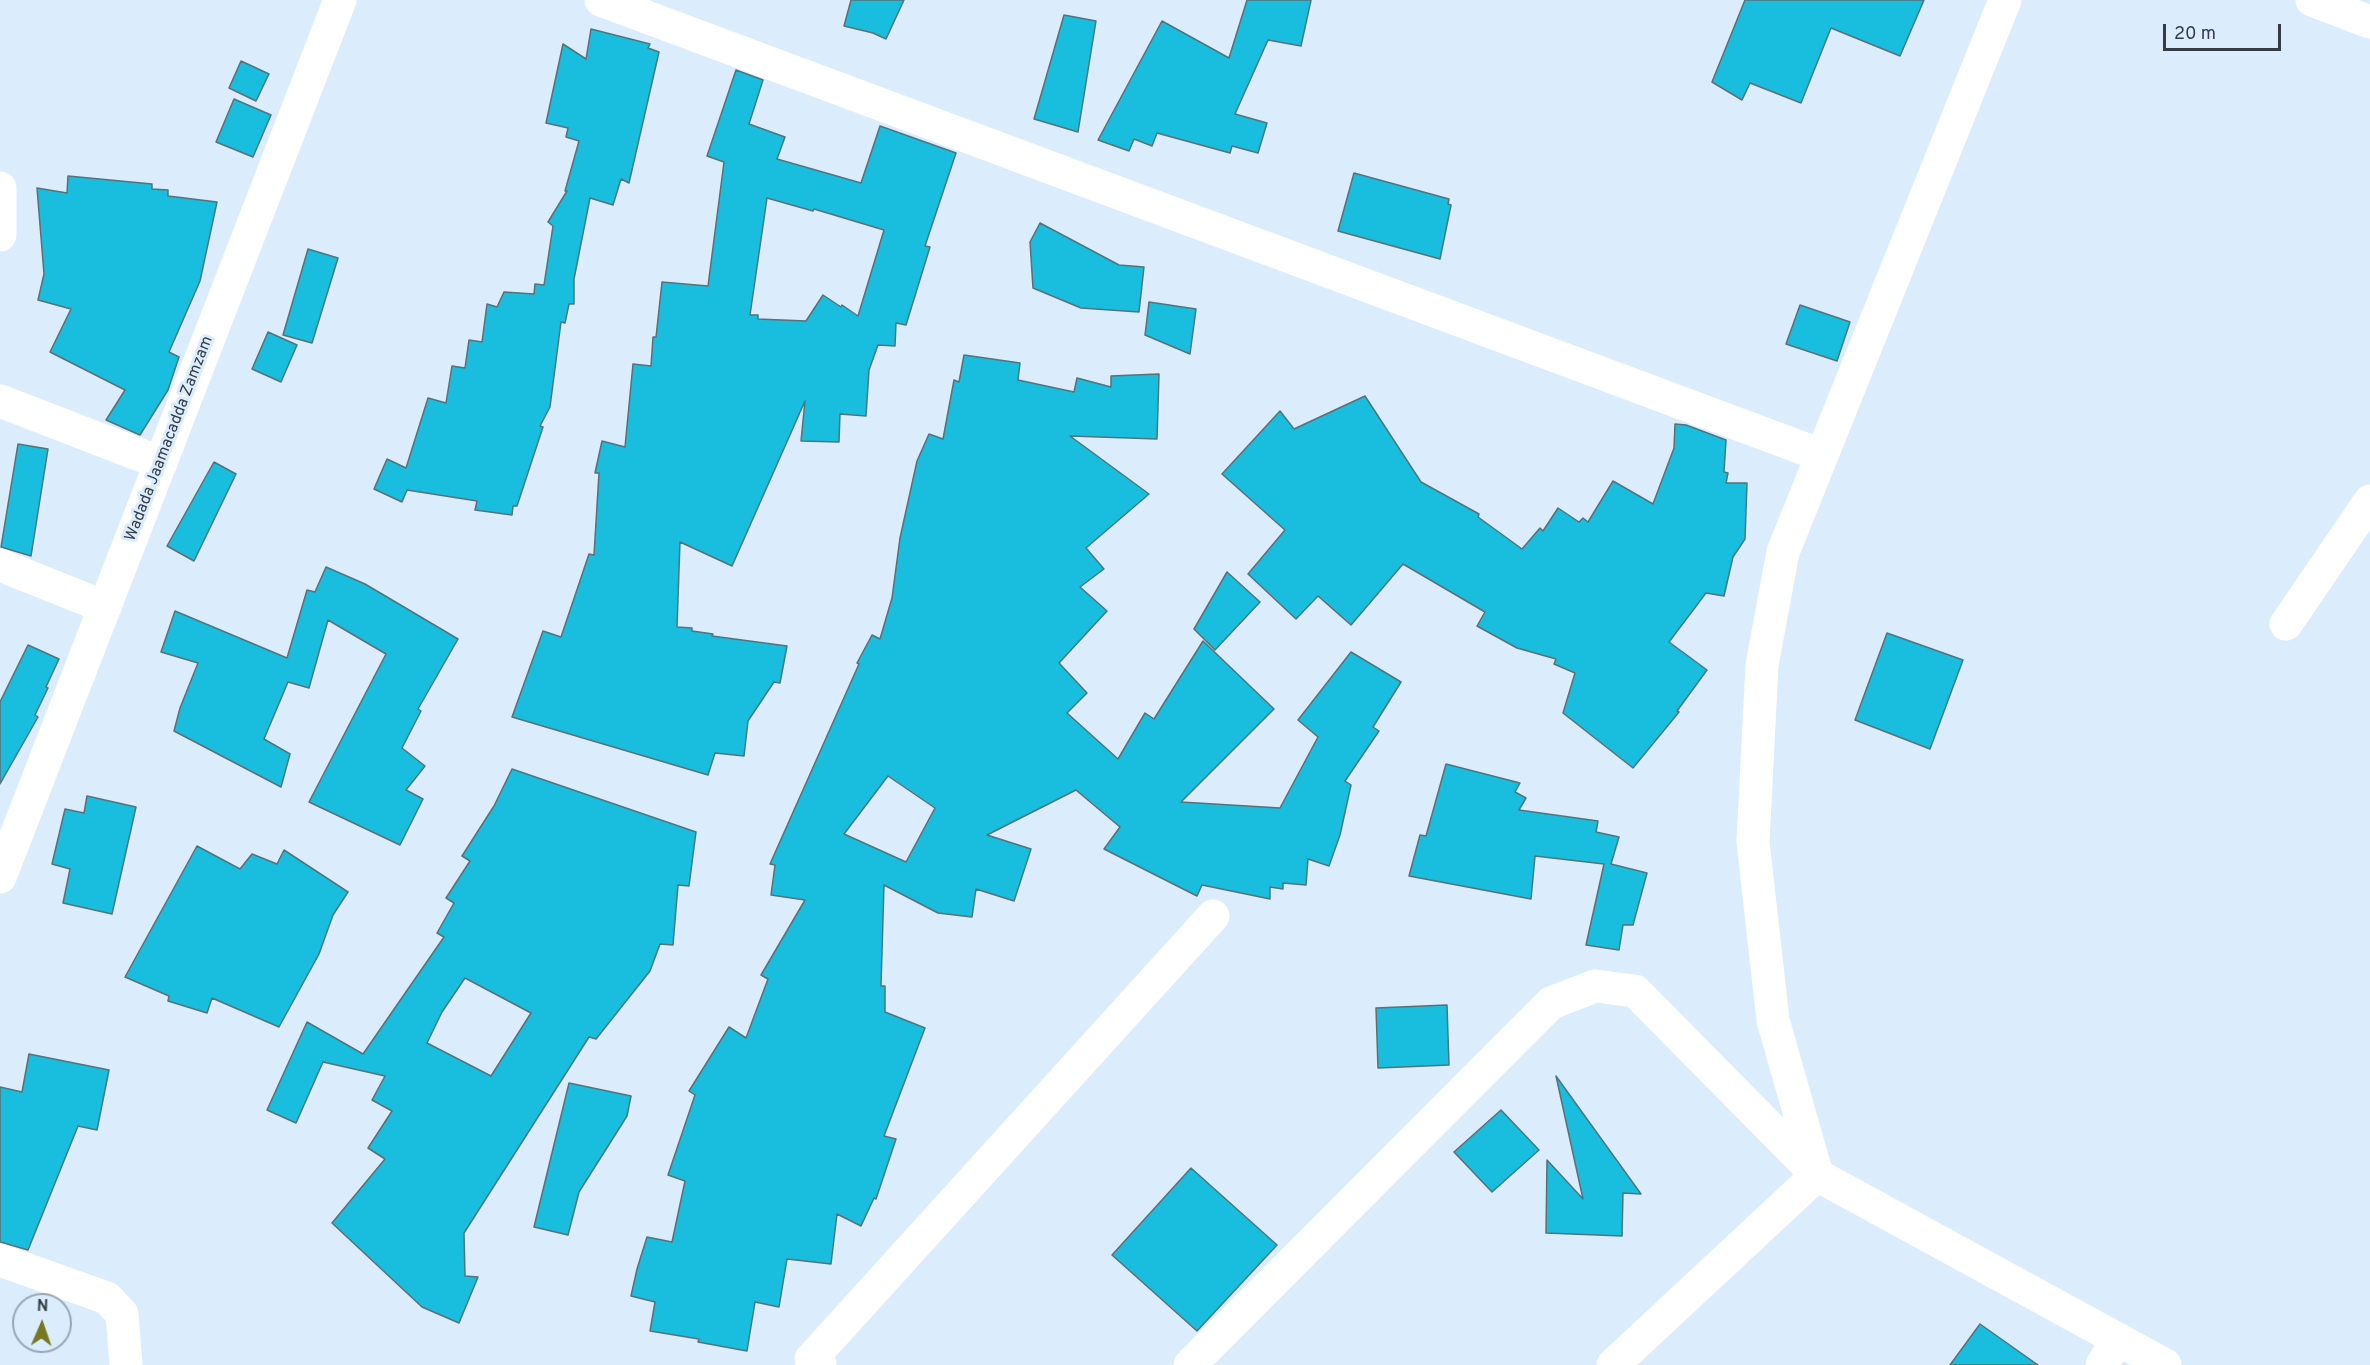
<!DOCTYPE html>
<html>
<head>
<meta charset="utf-8">
<style>
	body { margin:0 }
	#map { position:relative; width:2370px; height:1365px; overflow:hidden; background:#dbedfd; font-family:Overpass,sans-serif }
	canvas { display:block }
	.north { position:absolute; left:12px; top:1293px; width:60px; height:60px; box-sizing:border-box; background:#dbedfd; border:2px solid #98a7b3; border-radius:50%; rotate:2deg; font-size:16px; font-weight:700; line-height:24px; text-align:center; color:#343d45 }
	.north::after { content:''; display:block; margin:auto; width:21px; height:27px; background:#787820; clip-path:polygon(50% 0,100% 100%,50% 72%,0 100%) }
	.scale { position:absolute; left:2163px; top:24px; width:118px; height:27px; box-sizing:border-box; border:3px solid #343d45; border-top:0; padding-left:8px; font-size:18px; line-height:21px; white-space:nowrap; color:#343d45; -webkit-text-stroke:4px #dbedfd; paint-order:stroke }
</style>
</head>
<body>
<div id="map">
<canvas width="2370" height="1365"></canvas>
<div class="north">N</div>
<div class="scale">20 m</div>
</div>
<script>
const context = document.querySelector('canvas').getContext('2d');
context.lineJoin = 'round';
function paint(path, color) {
  context.fillStyle = color;
  context.fill(path, 'evenodd');
}
function toPath(rows) {
  const path = new Path2D();
  for (const r of rows) {
    path.moveTo(r[0], r[1]);
    for (let i = 2; i < r.length; i += 2) path.lineTo(r[i], r[i + 1]);
  }
  return path;
}
function stroke(path, color, width, dash) {
  context.strokeStyle = color;
  context.lineWidth = width;
  context.lineCap = dash ? 'butt' : 'round';
  context.setLineDash(dash || []);
  context.stroke(path);
}
function drawText(font, color, halo, rows, align = 'center') {
  context.font = font + ' Overpass,sans-serif';
  context.lineWidth = 6;
  context.setLineDash([]);
  context.textBaseline = 'middle';
  context.strokeStyle = halo;
  context.fillStyle = color;
  for (const [text, x, y, turn = 0] of rows) {
    context.save();
    context.translate(x, y);
    context.rotate((+turn || 0) * Math.PI / 180);
    context.textAlign = isNaN(turn) ? turn : align;
    if (halo) context.strokeText(text, 0, 0);
    context.fillText(text, 0, 0);
    context.restore();
  }
}
const building = toPath([
	[851,0,904,0,886,39,873,33,844,26,851,0],
	[1247,0,1311,0,1301,46,1268,40,1235,114,1267,123,1258,153,1232,146,1230,153,1157,133,1152,146,1134,139,1129,151,1098,140,1162,21,1229,58,1247,0],
	[1745,0,1924,0,1900,56,1831,28,1801,103,1750,83,1742,100,1712,82,1745,0],
	[1064,15,1096,21,1078,132,1034,119,1064,15],
	[591,29,650,44,648,48,659,52,629,183,621,179,613,205,590,198,574,279,574,304,569,304,565,323,561,322,550,407,540,426,543,427,517,506,513,506,512,515,475,510,477,501,407,490,402,502,374,489,387,459,406,468,428,398,446,403,452,366,465,368,469,340,482,342,487,304,497,307,504,292,534,294,535,284,544,285,553,226,548,222,567,191,565,191,579,141,566,137,568,128,546,123,563,44,586,59,591,29],
	[241,61,269,74,256,101,229,88,241,61],
	[736,70,763,80,749,124,785,137,777,159,861,183,880,126,956,153,925,246,930,247,906,325,896,323,895,346,878,345,869,370,866,416,840,414,839,442,801,441,805,401,732,566,680,542,677,627,692,628,692,631,713,634,712,636,787,646,780,683,774,682,748,721,744,756,715,753,708,775,512,717,543,631,561,637,589,554,594,555,599,473,595,473,602,441,625,447,633,364,651,366,653,337,656,337,662,282,708,286,724,162,707,156,736,70],
	[767,198,813,211,814,209,884,230,858,316,842,305,841,307,823,295,806,321,758,319,758,315,750,315,767,198],
	[234,99,271,115,253,157,216,142,234,99],
	[1354,173,1449,199,1448,204,1451,205,1440,259,1338,231,1354,173],
	[68,176,152,184,152,189,168,190,168,196,217,202,200,281,169,352,179,357,168,390,140,435,106,420,125,390,50,352,71,309,38,300,44,274,37,188,67,193,68,176],
	[1040,223,1119,265,1144,267,1139,312,1081,308,1033,288,1030,242,1040,223],
	[308,249,338,258,312,343,283,335,308,249],
	[1149,302,1196,309,1190,354,1145,335,1149,302],
	[1800,305,1850,322,1837,361,1786,344,1800,305],
	[268,332,297,345,281,382,252,369,268,332],
	[964,355,1020,363,1018,380,1074,392,1077,378,1111,387,1111,376,1159,374,1157,439,1070,436,1149,494,1086,548,1104,569,1080,587,1107,611,1059,663,1087,693,1067,713,1118,759,1145,713,1154,719,1203,641,1274,709,1181,802,1280,808,1318,737,1298,720,1351,652,1401,682,1373,727,1379,731,1345,781,1351,785,1340,835,1329,866,1308,859,1306,885,1283,883,1283,889,1270,887,1270,899,1202,885,1197,896,1104,849,1120,827,1076,790,987,835,1031,849,1014,901,976,889,972,917,938,913,884,885,881,986,885,986,885,1012,925,1028,884,1136,896,1139,876,1199,874,1198,861,1226,837,1214,831,1264,787,1259,779,1307,755,1302,747,1351,698,1342,699,1339,650,1331,655,1302,631,1296,637,1269,647,1237,672,1242,685,1181,668,1175,695,1095,689,1091,729,1027,746,1038,768,979,761,975,805,900,771,895,775,865,770,864,859,664,857,663,872,635,880,639,892,598,900,538,917,461,929,434,943,439,954,380,959,382,964,355],
	[888,776,935,808,906,862,844,834,888,776],
	[1365,396,1421,482,1479,514,1478,517,1522,549,1540,528,1543,531,1558,508,1579,522,1583,518,1588,522,1613,481,1653,504,1674,448,1675,424,1686,425,1726,440,1724,472,1728,473,1726,483,1747,483,1745,539,1733,557,1724,596,1706,593,1669,642,1707,670,1677,711,1679,712,1633,768,1563,713,1575,673,1554,664,1556,659,1517,648,1477,626,1485,612,1403,564,1351,625,1318,596,1296,619,1248,574,1285,530,1222,474,1280,411,1294,429,1365,396],
	[18,444,48,449,31,556,1,547,18,444],
	[214,462,236,474,194,561,167,546,214,462],
	[326,567,365,584,458,639,418,709,421,711,402,748,425,766,406,790,423,799,400,845,309,802,386,654,328,620,309,688,288,682,264,739,290,754,281,787,174,731,180,708,198,663,161,652,175,611,287,658,307,590,315,592,326,567],
	[1227,572,1260,602,1215,650,1194,629,1227,572],
	[1887,633,1963,660,1930,749,1855,720,1887,633],
	[28,645,59,659,46,687,48,688,35,715,38,717,0,784,0,702,28,645],
	[1446,764,1520,783,1515,792,1526,798,1519,810,1598,821,1596,832,1619,837,1611,864,1647,873,1633,925,1623,925,1619,950,1586,945,1604,864,1535,856,1531,899,1409,876,1420,835,1426,836,1446,764],
	[512,769,696,832,689,886,678,885,673,945,660,944,650,971,596,1039,589,1037,464,1233,465,1276,478,1277,459,1323,422,1307,332,1223,385,1159,368,1148,392,1111,372,1100,385,1076,323,1062,296,1123,267,1110,307,1022,363,1054,444,937,437,933,454,903,446,898,470,861,462,856,494,806,512,769],
	[465,978,531,1013,491,1076,427,1043,442,1012,465,978],
	[87,796,136,807,112,914,63,903,70,869,52,864,65,809,84,813,87,796],
	[197,846,240,869,252,854,277,864,284,850,348,892,333,915,319,954,279,1027,212,998,207,1013,168,1001,169,996,125,977,197,846],
	[1447,1005,1449,1065,1378,1068,1376,1008,1447,1005],
	[29,1054,109,1070,97,1130,78,1126,28,1250,0,1242,0,1087,22,1092,29,1054],
	[1556,1076,1641,1194,1623,1193,1622,1236,1546,1233,1547,1160,1583,1199,1556,1076],
	[569,1083,631,1096,627,1116,579,1192,568,1235,534,1227,569,1083],
	[1501,1110,1539,1150,1492,1192,1454,1152,1501,1110],
	[1191,1168,1277,1245,1197,1331,1112,1255,1191,1168],
	[1980,1324,2038,1365,1950,1365,1980,1324]
]);
paint(building, '#19bedf');
stroke(building, '#55727a', 1.5);
stroke(toPath([
	[601,0,1821,455],
	[2005,0,1783,552,1762,665,1753,842,1773,1020,1817,1175,2165,1365],
	[2312,0,2370,22],
	[0,188,0,235],
	[0,401,161,463],
	[0,565,105,607],
	[2286,624,2370,501],
	[0,877,340,0],
	[0,1260,107,1298,122,1314,126,1365],
	[820,1365,811,1359,1213,916],
	[1190,1365,1551,1003,1595,986,1635,991,1817,1175,1613,1365],
	[2102,1365,2117,1339]
]), '#fff', 33);
drawText('16px', '#343d45', '#dbedfd', [
	["Wadada Jaamacadda Zamzam",170,439,-69]
]);
</script>
</body>
</html>
